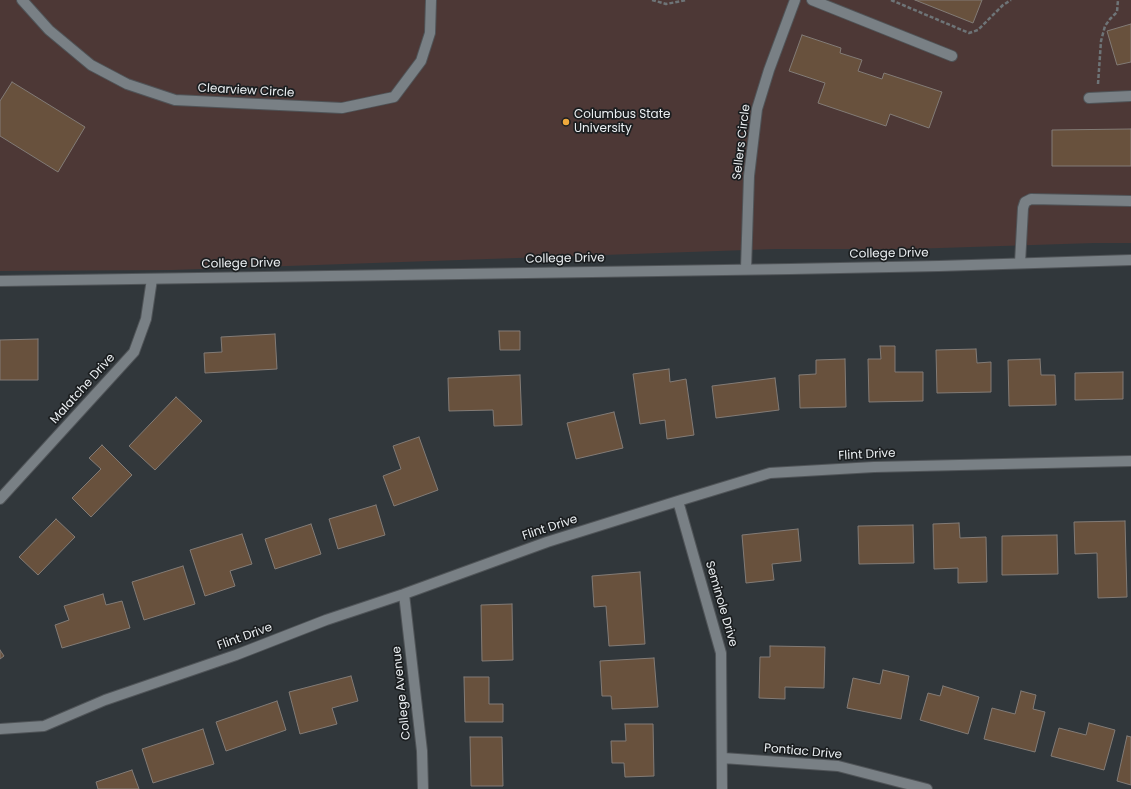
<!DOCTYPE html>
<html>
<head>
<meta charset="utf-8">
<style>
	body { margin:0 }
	canvas { display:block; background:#31373b }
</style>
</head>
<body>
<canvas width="1131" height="789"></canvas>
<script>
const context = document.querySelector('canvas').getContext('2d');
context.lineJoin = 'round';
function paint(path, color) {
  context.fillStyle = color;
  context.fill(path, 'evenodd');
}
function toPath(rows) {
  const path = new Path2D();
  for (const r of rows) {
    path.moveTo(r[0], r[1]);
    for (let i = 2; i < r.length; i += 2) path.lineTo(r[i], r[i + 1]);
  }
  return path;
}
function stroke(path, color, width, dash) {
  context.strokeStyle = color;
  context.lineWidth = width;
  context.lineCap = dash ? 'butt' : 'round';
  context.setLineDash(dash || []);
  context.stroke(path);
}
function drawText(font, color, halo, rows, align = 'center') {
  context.font = font + ' Poppins,sans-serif';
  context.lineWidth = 3.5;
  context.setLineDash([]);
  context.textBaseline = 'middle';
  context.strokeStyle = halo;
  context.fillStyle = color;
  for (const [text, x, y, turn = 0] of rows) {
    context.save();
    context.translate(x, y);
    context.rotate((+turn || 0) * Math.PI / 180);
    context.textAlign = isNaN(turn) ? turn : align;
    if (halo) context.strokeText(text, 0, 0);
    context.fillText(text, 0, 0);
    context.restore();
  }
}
paint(toPath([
	[0,0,1131,0,1131,243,1094,243,909,249,775,249,172,270,0,271]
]), '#4d3836');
const building = toPath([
	[915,0,982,0,973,23,915,0],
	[1131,24,1131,62,1117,65,1107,31,1131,24],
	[802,35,841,48,840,53,862,60,858,71,882,79,884,73,942,92,929,128,890,114,886,126,818,103,825,83,789,71,802,35],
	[12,82,85,127,58,172,0,136,0,101,12,82],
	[1131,129,1131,166,1052,166,1052,130,1131,129],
	[499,331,520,331,520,350,500,350,499,331],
	[275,334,277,369,205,373,204,353,222,352,221,337,275,334],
	[38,339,38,380,0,380,0,340,38,339],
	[880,346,895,346,895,372,923,372,923,401,869,402,868,359,881,359,880,346],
	[976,349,977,363,991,362,991,392,937,393,936,350,976,349],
	[845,359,846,407,800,408,799,375,816,374,816,360,845,359],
	[1040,359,1041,375,1055,375,1056,405,1009,406,1008,360,1040,359],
	[669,369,670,382,686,379,694,435,667,439,665,420,640,424,633,374,669,369],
	[1123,372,1123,399,1075,400,1075,373,1123,372],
	[520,375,522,425,494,426,493,410,449,411,448,378,520,375],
	[775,378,779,410,716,418,712,386,775,378],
	[176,397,202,421,155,470,129,446,176,397],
	[614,412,623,448,576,459,567,423,614,412],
	[419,437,438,490,394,506,383,476,401,469,393,446,419,437],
	[102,445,132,475,91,517,72,498,101,469,89,458,102,445],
	[376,505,385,535,338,549,329,519,376,505],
	[56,519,75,537,38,575,19,557,56,519],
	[1125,521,1127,597,1098,598,1097,553,1075,554,1074,522,1125,521],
	[959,523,960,538,986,537,987,582,958,583,958,568,934,569,933,524,959,523],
	[311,524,321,554,275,569,265,539,311,524],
	[913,525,914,563,859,564,858,526,913,525],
	[798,529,801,561,772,564,774,580,746,583,742,535,798,529],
	[242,534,252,564,230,571,235,586,205,596,190,550,242,534],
	[1057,535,1058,574,1002,575,1002,536,1057,535],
	[183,566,195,604,144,620,132,582,183,566],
	[640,572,645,644,609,646,606,606,594,607,592,576,640,572],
	[103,594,106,605,122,601,130,628,62,648,55,625,69,620,64,606,103,594],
	[512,604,513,660,482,661,481,605,512,604],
	[770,646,825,647,824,688,785,687,785,699,759,698,760,657,770,657,770,646],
	[0,650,4,656,0,659,0,650],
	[654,658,658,707,612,709,611,696,602,696,600,661,654,658],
	[883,670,909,676,901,719,847,708,853,678,880,684,883,670],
	[351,676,358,701,332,708,337,724,300,734,289,692,351,676],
	[464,677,489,677,489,704,503,704,503,722,465,722,464,677],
	[943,686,979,697,968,734,920,720,928,693,940,696,943,686],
	[1021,691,1036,695,1033,709,1045,712,1035,752,984,739,992,708,1015,714,1021,691],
	[277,701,286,730,226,751,216,722,277,701],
	[1089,723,1115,730,1104,770,1051,756,1059,728,1086,735,1089,723],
	[625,724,653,724,654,776,625,777,624,763,612,763,611,741,626,741,625,724],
	[203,729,214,764,153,783,142,749,203,729],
	[1127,736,1131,737,1131,785,1117,781,1127,736],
	[470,737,502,737,503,786,471,786,470,737],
	[132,770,139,789,98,789,96,782,132,770]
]);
paint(building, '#68513d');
stroke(building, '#827b76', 1);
const service = toPath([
	[812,0,952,56],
	[1089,98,1131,96],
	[1020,263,1023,208,1025,202,1031,199,1131,201]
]);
const minor = toPath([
	[22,0,49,30,91,65,127,84,175,100,342,108,394,97,421,61,430,33,431,0],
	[746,269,749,176,757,109,769,70,795,0],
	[0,499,134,352,146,319,152,279],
	[678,501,721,653,722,789],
	[404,594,422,751,423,789],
	[0,729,44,726,105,700,236,655,326,620,404,594,547,542,678,501,770,473,874,467,1131,461],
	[723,758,838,766,927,789]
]);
const tertiary = toPath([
	[0,281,790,269,939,266,1131,260]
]);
stroke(service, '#505458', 12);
stroke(minor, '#505458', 12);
stroke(tertiary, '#505458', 12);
stroke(toPath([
	[652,0,666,4,687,0],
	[891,0,969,33,978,30,1003,5,1011,0],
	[1098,84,1101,41,1105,26,1110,19,1117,12,1118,0]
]), '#6e7477', 2.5, [4, 2]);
stroke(service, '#798085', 10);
stroke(minor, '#798085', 10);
stroke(tertiary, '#798085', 10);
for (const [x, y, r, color] of [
	[566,122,4,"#eea83c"]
]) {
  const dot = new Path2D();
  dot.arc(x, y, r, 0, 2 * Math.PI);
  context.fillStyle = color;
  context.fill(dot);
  stroke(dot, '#1b1e20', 1.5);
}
drawText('12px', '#ebeff2', '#1b1e20', [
	["Clearview Circle",246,91,3],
	["Sellers Circle",742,142,-83],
	["College Drive",889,254,-1],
	["College Drive",565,259,-1],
	["College Drive",241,264,-1],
	["Malatche Drive",83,389,-48],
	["Flint Drive",867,455,-3],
	["Flint Drive",550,528,-18],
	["Seminole Drive",721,604,74],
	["Flint Drive",245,637,-20],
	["College Avenue",402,693,-96],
	["Pontiac Drive",803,752,5]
]);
drawText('12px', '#ebeff2', '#1b1e20', [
	["Columbus State",574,115],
	["University",574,129]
], 'left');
</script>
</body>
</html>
